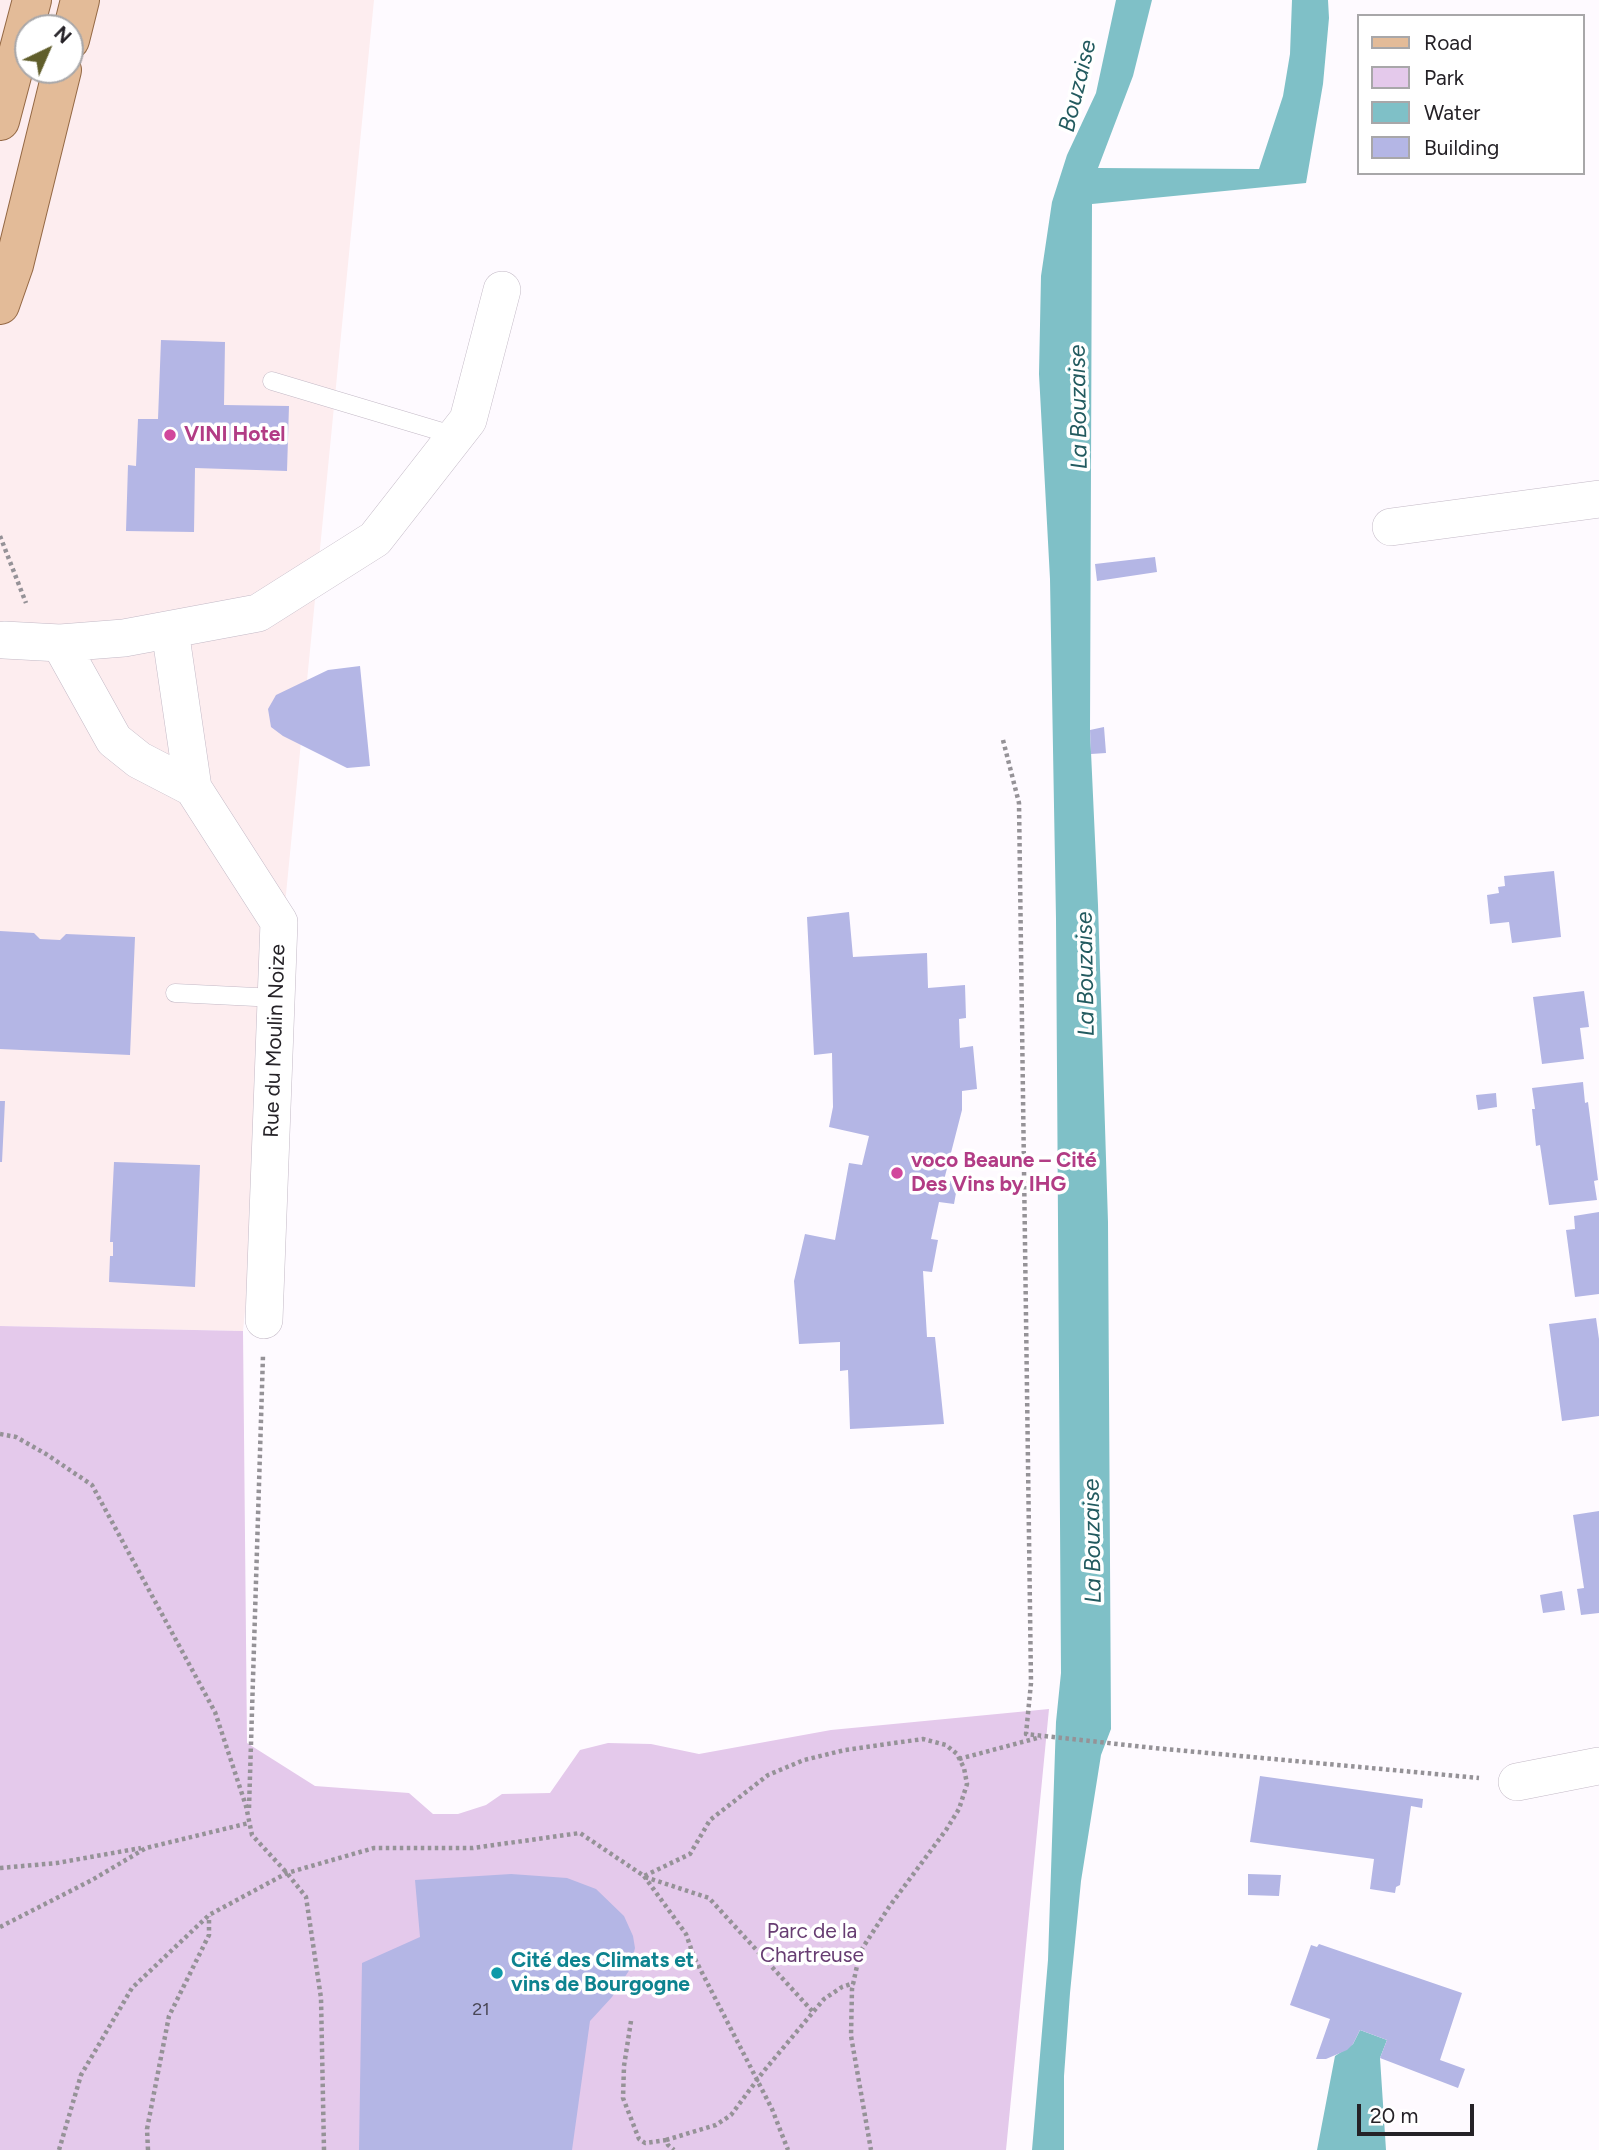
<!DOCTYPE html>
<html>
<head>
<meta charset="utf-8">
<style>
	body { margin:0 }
	#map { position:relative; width:1599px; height:2150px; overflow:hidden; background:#fefaff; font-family:Figtree,sans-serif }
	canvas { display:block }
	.legend { position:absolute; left:1357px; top:14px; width:228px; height:161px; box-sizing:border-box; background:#fff; border:2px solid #a8a7a9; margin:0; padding:9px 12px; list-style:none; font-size:21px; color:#252227 }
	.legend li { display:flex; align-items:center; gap:14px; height:35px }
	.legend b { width:35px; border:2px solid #a8a7a9 }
	.north { position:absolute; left:14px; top:14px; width:70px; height:70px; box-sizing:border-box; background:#fff; border:2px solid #a8a7a9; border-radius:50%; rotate:44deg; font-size:19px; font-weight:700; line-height:28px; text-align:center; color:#252227 }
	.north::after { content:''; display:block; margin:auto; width:24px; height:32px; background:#605e2b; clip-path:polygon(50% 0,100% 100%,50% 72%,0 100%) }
	.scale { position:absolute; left:1357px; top:2104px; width:117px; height:32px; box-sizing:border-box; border:4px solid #252227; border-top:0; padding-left:9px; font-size:21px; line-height:24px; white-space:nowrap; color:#252227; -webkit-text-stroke:5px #fff; paint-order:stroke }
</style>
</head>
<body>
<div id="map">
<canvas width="1599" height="2150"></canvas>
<ul class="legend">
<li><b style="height:9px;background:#e3bb98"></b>Road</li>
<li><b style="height:19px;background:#e4c9eb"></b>Park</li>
<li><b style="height:19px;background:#7fc0c7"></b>Water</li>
<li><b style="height:19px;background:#b4b6e5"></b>Building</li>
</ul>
<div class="north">N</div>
<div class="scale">20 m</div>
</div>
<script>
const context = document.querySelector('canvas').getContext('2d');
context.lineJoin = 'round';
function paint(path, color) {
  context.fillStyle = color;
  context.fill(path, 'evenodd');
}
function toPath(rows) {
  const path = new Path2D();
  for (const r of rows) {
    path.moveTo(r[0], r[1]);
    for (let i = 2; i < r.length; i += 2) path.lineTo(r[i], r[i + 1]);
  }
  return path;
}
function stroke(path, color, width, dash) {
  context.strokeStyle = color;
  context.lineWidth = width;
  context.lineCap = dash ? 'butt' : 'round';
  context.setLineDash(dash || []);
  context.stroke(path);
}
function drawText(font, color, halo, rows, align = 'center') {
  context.font = font + ' Figtree,sans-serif';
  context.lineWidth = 7;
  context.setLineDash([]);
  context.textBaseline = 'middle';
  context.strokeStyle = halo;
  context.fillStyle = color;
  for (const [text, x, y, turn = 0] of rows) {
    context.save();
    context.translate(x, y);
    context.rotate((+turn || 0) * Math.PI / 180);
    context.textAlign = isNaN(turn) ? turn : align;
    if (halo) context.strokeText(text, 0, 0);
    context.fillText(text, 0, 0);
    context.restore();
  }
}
paint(toPath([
	[0,0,374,0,243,1331,0,1326],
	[28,28,70,28,70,70,28,70]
]), '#fdedef');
paint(toPath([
	[0,1326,243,1331,247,1743,315,1786,409,1793,433,1814,458,1814,486,1805,502,1794,550,1793,580,1750,608,1743,651,1744,699,1754,831,1730,1049,1709,1006,2150,0,2150]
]), '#e4c9eb');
paint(toPath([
	[1116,0,1152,0,1133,76,1098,168,1259,169,1283,96,1290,54,1292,0,1328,0,1329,18,1323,84,1306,183,1092,204,1090,730,1098,905,1108,1222,1111,1729,1101,1755,1081,1881,1070,1993,1064,2076,1064,2150,1032,2150,1048,1960,1056,1722,1061,1673,1056,919,1050,579,1039,374,1041,276,1052,202,1067,155,1096,93],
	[1360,2030,1387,2040,1380,2058,1386,2150,1317,2150,1335,2056,1353,2044]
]), '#7fc0c7');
paint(toPath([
	[161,340,225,342,224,405,289,406,287,471,195,468,194,532,126,531,128,465,136,466,138,419,158,419],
	[1155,557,1157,572,1097,581,1095,564],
	[360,666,370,766,347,768,283,736,271,727,268,709,276,695,328,670],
	[1104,727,1106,753,1091,754,1090,730],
	[1554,871,1561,937,1512,943,1509,922,1490,924,1487,895,1499,893,1498,887,1505,886,1504,876],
	[849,912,853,957,927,953,928,988,965,985,966,1018,959,1019,960,1048,973,1046,977,1089,962,1091,962,1110,944,1180,958,1182,954,1204,939,1202,931,1239,938,1240,932,1272,923,1271,927,1337,935,1337,944,1424,850,1429,848,1370,840,1371,840,1342,799,1344,794,1281,805,1234,835,1240,849,1163,862,1165,869,1136,829,1127,833,1107,832,1053,814,1055,807,917],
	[0,931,34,933,40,939,60,940,66,934,135,937,130,1055,0,1049],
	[1584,991,1589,1027,1580,1028,1584,1059,1542,1064,1533,997],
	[1583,1082,1585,1103,1588,1102,1598,1180,1594,1181,1597,1200,1549,1205,1540,1145,1536,1146,1532,1109,1535,1109,1532,1088],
	[1496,1093,1497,1107,1478,1110,1476,1095],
	[0,1101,5,1101,2,1162,0,1162],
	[114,1162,200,1165,195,1287,109,1282,110,1256,113,1256,113,1242,110,1242],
	[1599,1212,1599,1294,1575,1297,1566,1230,1575,1229,1574,1216],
	[1596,1318,1599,1339,1599,1416,1562,1421,1549,1324],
	[1599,1511,1599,1613,1581,1615,1577,1589,1584,1588,1573,1515],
	[1562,1591,1565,1610,1543,1613,1540,1595],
	[1260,1776,1423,1799,1422,1808,1411,1806,1400,1885,1396,1887,1395,1893,1370,1889,1374,1859,1250,1842],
	[511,1874,567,1878,596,1889,624,1916,633,1936,635,1948,630,1969,612,1997,590,2021,572,2150,359,2150,362,1963,420,1937,415,1880],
	[1248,1874,1281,1875,1279,1896,1248,1895],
	[1319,1944,1462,1993,1440,2060,1465,2069,1458,2088,1380,2058,1387,2040,1360,2030,1353,2044,1347,2050,1326,2059,1316,2059,1330,2019,1290,2005,1311,1945,1317,1947]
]), '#b4b6e5');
const service = toPath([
	[272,381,456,436],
	[175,993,276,998]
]);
const minor = toPath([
	[1391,527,1599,499],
	[4,640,60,643,124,638,258,613,375,539,468,420,502,290],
	[60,643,114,740,139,760,193,788,170,630],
	[193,788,279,922,264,1320],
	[1517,1782,1599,1766]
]);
const primary = toPath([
	[70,40,80,0],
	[0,121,32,0],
	[0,305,14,265,62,70]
]);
stroke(service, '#c3b9c6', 19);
stroke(minor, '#c3b9c6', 38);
stroke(primary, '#946844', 40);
stroke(toPath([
	[0,536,26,603],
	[1003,740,1019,803,1031,1683,1026,1734,1154,1748,1479,1778],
	[0,1434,16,1437,46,1454,92,1485,215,1712,246,1806,252,1835,287,1873,306,1897,321,1998,324,2150],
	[959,1759,1041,1737],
	[249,1808,263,1355],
	[0,1868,57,1863,141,1848],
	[644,1876,686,1934,694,1957,772,2109,788,2150],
	[645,1877,709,1898,814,2013],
	[0,1927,92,1880,146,1848,249,1823],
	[631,2021,624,2066,623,2098,639,2139,645,2143,666,2140,668,2145,674,2150],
	[666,2140,716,2125,731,2115,763,2072,824,1999,842,1987,854,1983],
	[59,2150,81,2075,132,1988,209,1915,287,1873,374,1848,473,1848,580,1833,644,1876,690,1854,710,1820,768,1775,804,1760,845,1750,923,1739,946,1745,957,1754,964,1768,967,1784,959,1809,946,1830,889,1907,860,1952,852,1989,851,2036,871,2150],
	[148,2150,147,2129,169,2016,209,1935,209,1916]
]), '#959297', 4.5, [3.5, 3.5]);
stroke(service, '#fff', 18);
stroke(minor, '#fff', 37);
stroke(primary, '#e3bb98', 38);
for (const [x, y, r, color] of [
	[170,435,7,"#d1479c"],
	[897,1173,7,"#d1479c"],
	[497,1973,7,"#0f9aa8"]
]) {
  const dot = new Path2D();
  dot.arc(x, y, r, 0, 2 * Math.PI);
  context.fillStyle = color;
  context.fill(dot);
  stroke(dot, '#fff', 2.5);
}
drawText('18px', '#494756', null, [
	["21",481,2010]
]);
drawText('bold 21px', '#b23c85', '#fff', [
	["VINI Hotel",184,435],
	["voco Beaune – Cité",911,1161],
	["Des Vins by IHG",911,1185]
], 'left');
drawText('21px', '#252227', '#fff', [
	["Rue du Moulin Noize",275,1041,-88]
]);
drawText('21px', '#673d72', '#fff', [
	["Parc de la",812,1932],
	["Chartreuse",812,1956]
]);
drawText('bold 21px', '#0d838f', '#fff', [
	["Cité des Climats et",511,1961],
	["vins de Bourgogne",511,1985]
], 'left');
drawText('italic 23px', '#225a5f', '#fff', [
	["Bouzaise",1078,86,-76],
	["La Bouzaise",1079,407,-91],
	["La Bouzaise",1086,974,-91],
	["La Bouzaise",1093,1541,-91]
]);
</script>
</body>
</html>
